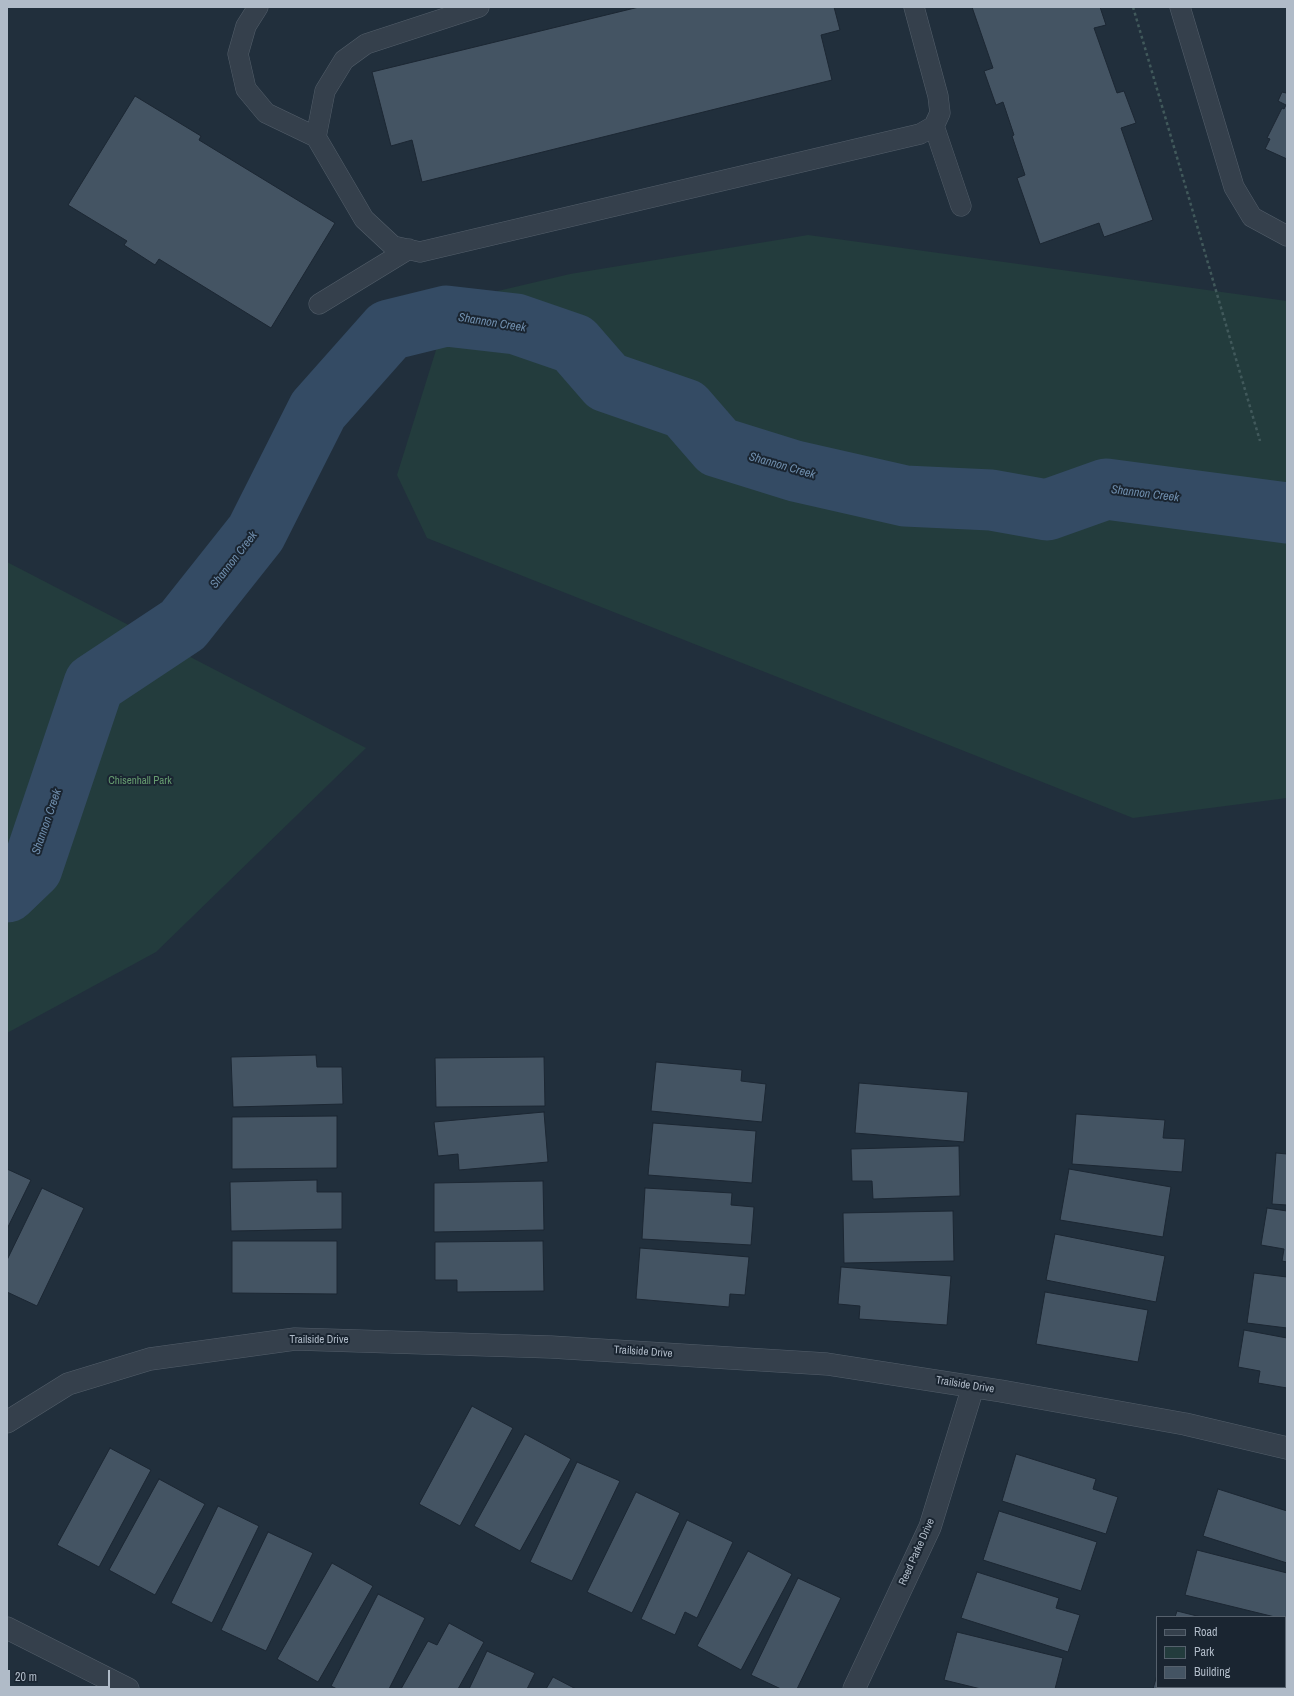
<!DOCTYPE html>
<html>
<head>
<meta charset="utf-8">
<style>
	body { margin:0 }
	#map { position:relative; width:1294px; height:1696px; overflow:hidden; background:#212f3c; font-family:"Archivo Narrow",sans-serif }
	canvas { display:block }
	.frame { position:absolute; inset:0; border:8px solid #b0bbc8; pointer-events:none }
	.legend { position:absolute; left:1156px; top:1616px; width:130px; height:72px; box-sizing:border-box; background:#1a2531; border:1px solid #56616d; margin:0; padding:5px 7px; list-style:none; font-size:12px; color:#b0bbc8 }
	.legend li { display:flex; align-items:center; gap:8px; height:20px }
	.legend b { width:20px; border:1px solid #56616d }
	.scale { position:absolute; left:8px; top:1670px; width:102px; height:18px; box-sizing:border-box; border:2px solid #b0bbc8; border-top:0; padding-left:5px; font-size:12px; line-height:14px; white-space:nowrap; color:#b0bbc8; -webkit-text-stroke:3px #1a2531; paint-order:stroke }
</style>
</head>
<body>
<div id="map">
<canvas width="1294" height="1696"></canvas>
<div class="frame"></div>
<ul class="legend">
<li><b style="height:5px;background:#35404c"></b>Road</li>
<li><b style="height:11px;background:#233c3d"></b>Park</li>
<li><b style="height:11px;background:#445463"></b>Building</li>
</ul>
<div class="scale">20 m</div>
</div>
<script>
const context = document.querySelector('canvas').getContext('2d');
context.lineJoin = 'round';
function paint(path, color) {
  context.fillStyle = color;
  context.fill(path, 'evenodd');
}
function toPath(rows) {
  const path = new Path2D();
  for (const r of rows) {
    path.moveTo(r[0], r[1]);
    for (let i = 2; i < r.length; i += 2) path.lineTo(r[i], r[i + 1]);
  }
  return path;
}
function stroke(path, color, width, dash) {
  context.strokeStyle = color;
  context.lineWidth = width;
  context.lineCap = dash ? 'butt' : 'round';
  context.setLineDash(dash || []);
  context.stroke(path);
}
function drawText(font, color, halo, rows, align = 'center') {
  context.font = font + ' "Archivo Narrow",sans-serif';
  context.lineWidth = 4;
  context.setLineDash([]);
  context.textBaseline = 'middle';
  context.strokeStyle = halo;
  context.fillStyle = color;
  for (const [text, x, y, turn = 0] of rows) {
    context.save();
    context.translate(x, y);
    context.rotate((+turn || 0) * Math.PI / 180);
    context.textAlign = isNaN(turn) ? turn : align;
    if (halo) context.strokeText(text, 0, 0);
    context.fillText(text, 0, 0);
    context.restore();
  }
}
paint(toPath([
	[808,235,1287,301,1287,798,1133,818,427,538,397,475,451,302,570,274],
	[7,562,366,748,156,952,7,1033]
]), '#233c3d');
stroke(toPath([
	[7,892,32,868,94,684,183,625,256,533,318,410,389,330,446,316,516,324,574,344,607,382,685,409,718,447,795,471,905,496,991,500,1047,510,1106,489,1287,513]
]), '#344b64', 61);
const building = toPath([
	[639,7,834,7,840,30,821,35,832,80,422,182,412,140,391,146,372,72,639,7],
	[972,7,1100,7,1106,25,1094,28,1117,93,1124,91,1136,123,1121,128,1153,220,1104,237,1099,223,1040,244,1017,178,1025,175,1012,136,1014,135,1003,102,996,105,984,71,993,68,972,7],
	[1287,91,1287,159,1265,149,1270,139,1267,138,1282,108,1284,109,1286,105,1278,101,1282,92,1286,93,1287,91],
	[135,96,201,136,199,140,335,223,271,328,159,259,155,265,124,245,127,241,68,205,135,96],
	[316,1055,317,1067,342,1067,343,1104,233,1107,231,1057,316,1055],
	[544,1057,545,1106,436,1107,435,1058,544,1057],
	[656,1062,742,1070,741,1081,766,1084,762,1122,651,1111,656,1062],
	[859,1083,968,1092,964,1142,855,1133,859,1083],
	[544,1112,548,1162,459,1170,458,1154,438,1156,434,1122,544,1112],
	[1076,1114,1165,1120,1163,1138,1185,1139,1182,1172,1072,1164,1076,1114],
	[337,1116,337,1168,232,1169,232,1117,337,1116],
	[653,1123,756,1131,752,1183,648,1175,653,1123],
	[959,1146,960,1196,873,1199,872,1181,852,1181,851,1149,959,1146],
	[1276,1153,1287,1154,1287,1205,1272,1204,1276,1153],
	[7,1169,31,1180,7,1229,7,1169],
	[1069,1169,1171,1187,1163,1237,1060,1220,1069,1169],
	[317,1180,317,1192,342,1192,342,1229,231,1231,230,1182,317,1180],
	[543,1181,544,1230,434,1232,434,1183,543,1181],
	[42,1188,84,1208,37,1306,7,1292,7,1260,42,1188],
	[645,1188,732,1193,731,1205,754,1207,751,1245,642,1239,645,1188],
	[1267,1208,1287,1211,1287,1262,1282,1261,1284,1249,1261,1245,1267,1208],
	[953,1211,954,1261,844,1263,843,1213,953,1211],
	[1055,1234,1165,1256,1156,1302,1046,1280,1055,1234],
	[232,1241,337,1241,337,1294,232,1293,232,1241],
	[543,1241,544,1291,457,1292,457,1280,435,1280,435,1242,543,1241],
	[640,1248,749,1257,745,1295,730,1294,729,1307,636,1299,640,1248],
	[841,1267,951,1276,947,1325,859,1319,860,1306,838,1304,841,1267],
	[1254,1273,1287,1277,1287,1328,1247,1323,1254,1273],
	[1045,1292,1148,1310,1138,1362,1036,1344,1045,1292],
	[1244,1330,1287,1338,1287,1388,1258,1383,1260,1371,1238,1367,1244,1330],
	[472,1406,513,1428,460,1526,419,1504,472,1406],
	[525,1434,571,1459,520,1551,474,1526,525,1434],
	[110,1448,151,1470,99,1567,57,1545,110,1448],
	[1016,1454,1096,1479,1093,1489,1118,1497,1106,1534,1002,1501,1016,1454],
	[577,1462,620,1481,572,1581,530,1562,577,1462],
	[159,1479,205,1504,155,1595,109,1570,159,1479],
	[1218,1489,1287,1511,1287,1563,1203,1536,1218,1489],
	[636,1492,680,1513,632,1613,587,1592,636,1492],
	[218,1506,259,1526,212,1623,171,1603,218,1506],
	[999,1511,1097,1542,1081,1591,983,1560,999,1511],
	[687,1520,733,1542,697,1618,685,1612,675,1635,641,1619,687,1520],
	[268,1532,313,1553,266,1651,221,1630,268,1532],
	[1197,1550,1287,1573,1287,1620,1285,1617,1275,1617,1185,1595,1197,1550],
	[748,1551,792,1574,741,1670,697,1646,748,1551],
	[332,1563,373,1586,318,1682,277,1659,332,1563],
	[977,1572,1059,1598,1056,1608,1080,1615,1068,1652,961,1618,977,1572],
	[798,1578,841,1598,797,1689,781,1689,751,1675,798,1578],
	[378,1594,425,1618,389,1689,337,1689,331,1686,378,1594],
	[1177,1611,1201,1617,1175,1617,1177,1611],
	[449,1623,484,1642,458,1689,401,1689,428,1641,437,1645,449,1623],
	[957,1632,1063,1658,1055,1689,981,1689,944,1680,957,1632],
	[487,1651,535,1673,527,1689,469,1689,487,1651],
	[1157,1675,1157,1687,1226,1687,1232,1689,1153,1689,1157,1675],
	[553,1677,576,1689,546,1689,553,1677]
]);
paint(building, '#445463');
stroke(building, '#1c2733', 1);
const service = toPath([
	[258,7,246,26,238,54,246,89,266,113,316,137,364,219,393,246,420,252,920,134,934,126,940,113,938,96,914,7],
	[1180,7,1234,187,1252,217,1287,236],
	[934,126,961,206],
	[316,137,325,91,344,60,366,44,479,7],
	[319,304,409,249]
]);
const minor = toPath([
	[7,1422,68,1384,150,1359,295,1339,551,1347,827,1364,1001,1391,1185,1424,1287,1448],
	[7,1628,128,1689],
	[854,1689,930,1527,973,1387]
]);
stroke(service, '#535e6a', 21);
stroke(minor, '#535e6a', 23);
stroke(toPath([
	[1133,7,1260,441]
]), '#41595b', 2.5, [3, 3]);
stroke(service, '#35404c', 20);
stroke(minor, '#35404c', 22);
drawText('11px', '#669b6f', '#1a2531', [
	["Chisenhall Park",140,781]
]);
drawText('11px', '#b0bbc8', '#1a2531', [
	["Trailside Drive",319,1340],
	["Trailside Drive",643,1352,4],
	["Trailside Drive",965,1385,9],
	["Reed Parke Drive",917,1552,-66]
]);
drawText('italic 12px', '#6f8ead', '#1a2531', [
	["Shannon Creek",492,323,9],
	["Shannon Creek",782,466,16],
	["Shannon Creek",1145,494,7],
	["Shannon Creek",234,560,-52],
	["Shannon Creek",47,822,-71]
]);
</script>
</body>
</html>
